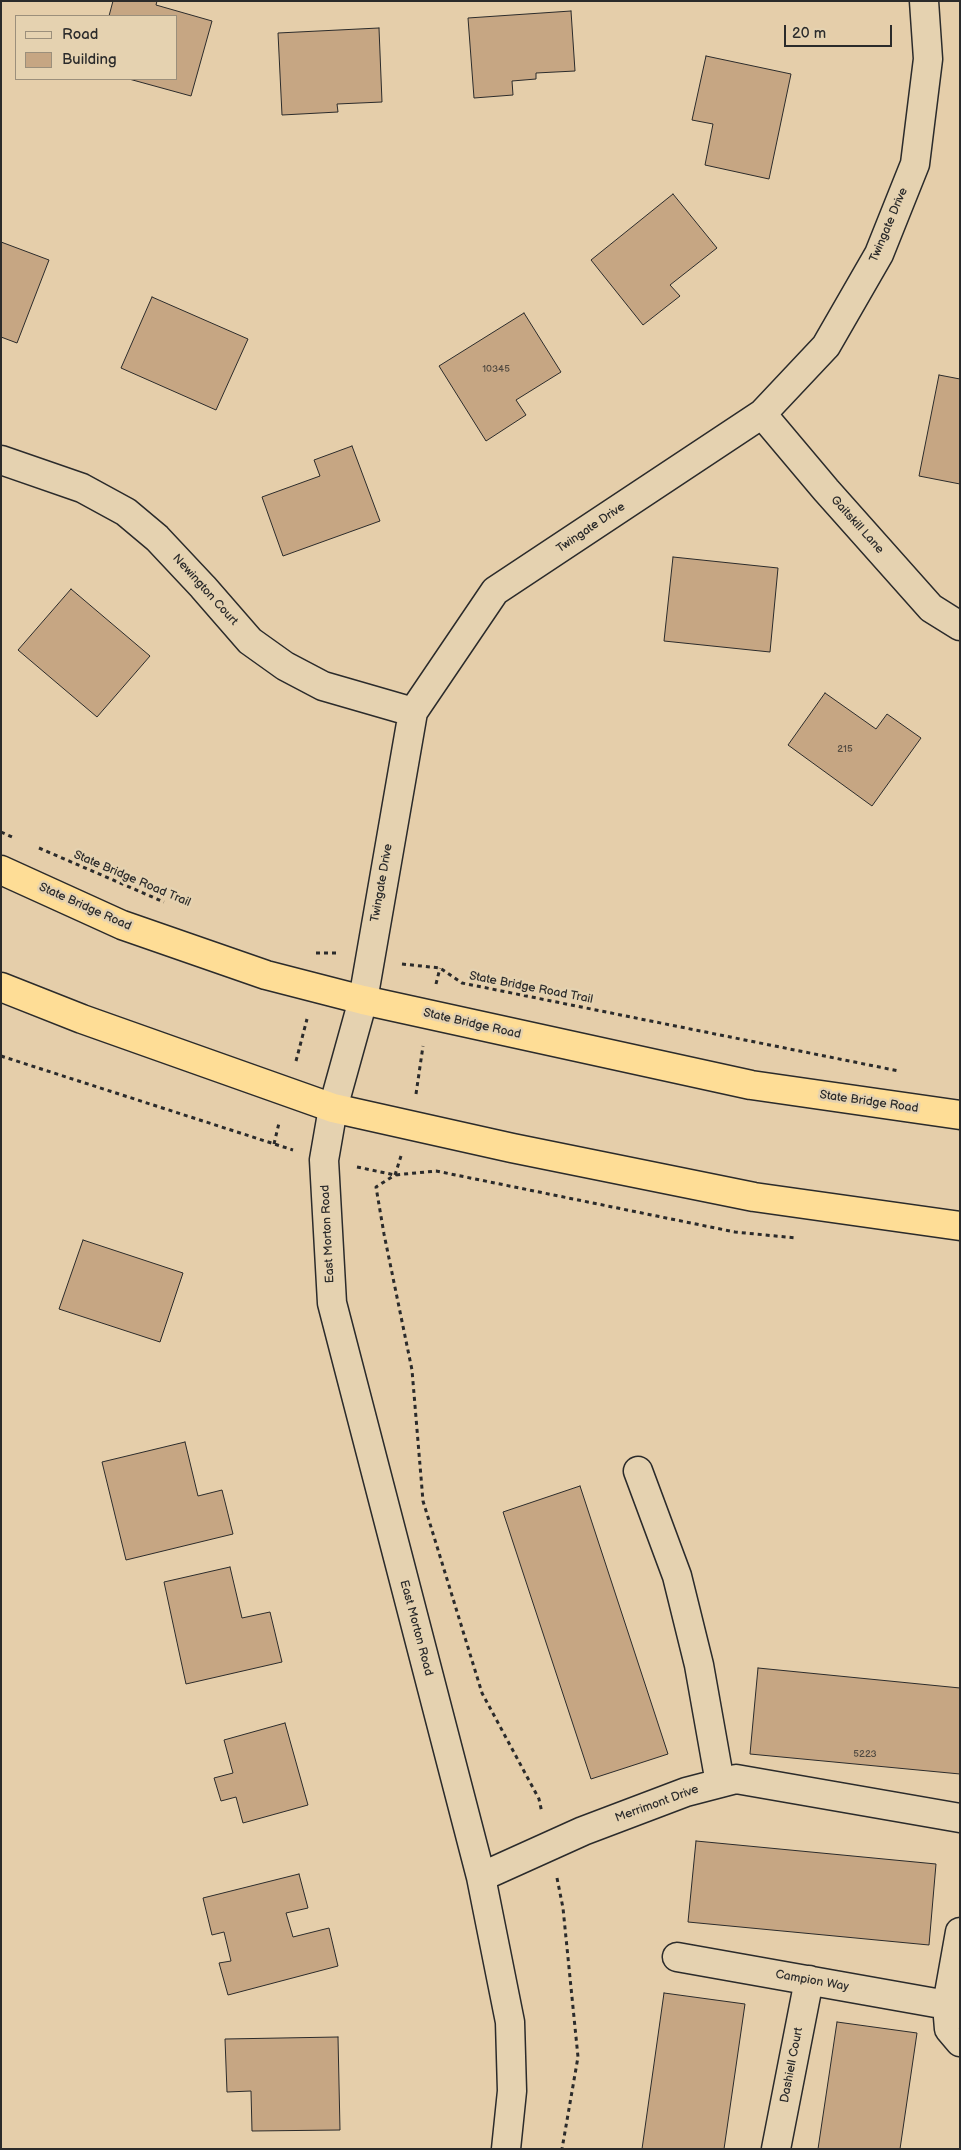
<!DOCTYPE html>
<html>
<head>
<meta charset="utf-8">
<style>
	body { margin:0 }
	#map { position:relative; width:961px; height:2150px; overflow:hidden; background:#e5ceaa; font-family:"Balsamiq Sans",sans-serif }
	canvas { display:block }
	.frame { position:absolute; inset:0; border:2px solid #2b2b2b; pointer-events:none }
	.legend { position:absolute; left:15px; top:15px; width:162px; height:65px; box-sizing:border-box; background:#e5d2b0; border:1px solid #9b8f7b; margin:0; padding:6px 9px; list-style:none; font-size:15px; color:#2b2b2b }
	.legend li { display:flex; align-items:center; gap:10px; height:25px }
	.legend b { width:25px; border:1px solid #9b8f7b }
	.scale { position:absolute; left:784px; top:25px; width:108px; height:22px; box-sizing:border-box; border:2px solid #2b2b2b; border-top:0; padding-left:6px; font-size:15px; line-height:18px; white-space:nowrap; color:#2b2b2b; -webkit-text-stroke:4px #e5d2b0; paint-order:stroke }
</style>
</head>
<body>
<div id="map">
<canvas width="961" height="2150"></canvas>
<div class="frame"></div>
<ul class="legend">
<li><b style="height:6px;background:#e5d2b0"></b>Road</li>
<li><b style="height:14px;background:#c6a683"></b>Building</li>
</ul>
<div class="scale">20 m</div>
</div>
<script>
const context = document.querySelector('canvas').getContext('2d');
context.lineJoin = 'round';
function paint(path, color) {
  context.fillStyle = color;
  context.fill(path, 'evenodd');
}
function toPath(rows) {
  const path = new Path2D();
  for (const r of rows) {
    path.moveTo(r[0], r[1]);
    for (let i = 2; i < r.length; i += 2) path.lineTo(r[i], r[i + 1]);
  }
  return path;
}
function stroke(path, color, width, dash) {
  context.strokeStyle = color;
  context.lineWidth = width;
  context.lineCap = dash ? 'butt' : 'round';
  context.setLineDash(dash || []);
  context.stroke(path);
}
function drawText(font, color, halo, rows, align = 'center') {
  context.font = font + ' "Balsamiq Sans",sans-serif';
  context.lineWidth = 5;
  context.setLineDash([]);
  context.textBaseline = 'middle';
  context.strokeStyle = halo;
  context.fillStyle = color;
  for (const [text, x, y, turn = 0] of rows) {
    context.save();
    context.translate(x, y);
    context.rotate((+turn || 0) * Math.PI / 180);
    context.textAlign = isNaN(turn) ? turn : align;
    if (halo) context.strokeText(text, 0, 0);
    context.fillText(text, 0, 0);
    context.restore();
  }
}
const building = toPath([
	[113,1,157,1,156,5,212,21,191,96,129,79,176,79,176,16,109,16,113,1],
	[571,11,575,71,536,73,536,79,512,81,513,95,474,98,468,18,571,11],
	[379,28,382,102,337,104,338,112,282,115,278,33,379,28],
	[706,56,791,74,769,179,705,165,713,124,692,120,706,56],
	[673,194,717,248,670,285,680,296,643,325,591,260,673,194],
	[1,242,49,260,17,343,1,337,1,242],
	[152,297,248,339,216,410,121,368,152,297],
	[524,313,561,372,516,400,526,415,486,441,439,366,524,313],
	[939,375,960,379,960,484,919,476,939,375],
	[352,446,380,521,283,556,262,497,320,476,314,460,352,446],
	[673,557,778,568,770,652,664,641,673,557],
	[71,589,150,656,97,717,18,650,71,589],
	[825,693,876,729,887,714,921,738,872,806,788,745,825,693],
	[83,1240,183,1273,160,1342,59,1309,83,1240],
	[185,1442,198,1496,222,1490,233,1534,126,1560,102,1462,185,1442],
	[580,1486,668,1754,591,1779,503,1512,580,1486],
	[230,1567,242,1618,270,1612,282,1662,186,1684,164,1582,230,1567],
	[758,1668,960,1688,960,1774,750,1754,758,1668],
	[285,1723,308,1805,243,1823,236,1797,221,1801,214,1778,233,1773,224,1740,285,1723],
	[696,1841,936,1864,929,1945,688,1922,696,1841],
	[299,1874,308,1908,286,1913,293,1937,329,1928,338,1966,228,1995,219,1963,231,1961,224,1932,212,1935,203,1898,299,1874],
	[664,1993,745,2004,724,2149,642,2149,664,1993],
	[837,2022,917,2033,900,2149,818,2149,837,2022],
	[338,2037,340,2130,252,2131,251,2091,227,2092,225,2039,338,2037]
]);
paint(building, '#c6a683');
stroke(building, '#2b2b2b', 1);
const street = toPath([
	[762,414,826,490,931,608,960,626],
	[1,460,82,488,126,512,157,538,203,587,250,641,285,666,323,686,413,712],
	[638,1471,677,1576,699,1665,720,1783],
	[481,1877,583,1831,686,1792,736,1779,960,1818],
	[960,1932,947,2005,949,2029,960,2042],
	[677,1957,947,2005],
	[506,2149,512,2091,510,2022,481,1877,332,1303,324,1160,333,1108,363,1000,413,712,495,591,762,414,826,346,879,254,915,164,928,59,924,1],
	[776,2149,809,1980]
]);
const highway = toPath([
	[1,870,122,925,266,975,363,1000,751,1085,960,1115],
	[1,987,82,1019,333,1108,512,1148,754,1197,960,1226]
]);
stroke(street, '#2b2b2b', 31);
stroke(highway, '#2b2b2b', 31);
stroke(toPath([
	[1,832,12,837],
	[39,848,164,902],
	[316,953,339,953],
	[402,964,440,968,462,983,899,1071],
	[436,984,440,968],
	[1,1056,293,1150],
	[296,1061,307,1019],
	[416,1094,423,1046],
	[274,1144,279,1123],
	[401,1156,395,1175,376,1187,384,1234,412,1370,423,1501,482,1693,539,1799,542,1813],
	[357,1167,395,1175,436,1171,735,1232,796,1238],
	[557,1878,563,1908,578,2057,562,2149]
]), '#2b2b2b', 3, [4, 4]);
stroke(street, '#e5d2b0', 28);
stroke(highway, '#fedd96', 28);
drawText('10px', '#524a41', null, [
	["10345",496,369],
	["215",845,749],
	["5223",865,1754]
]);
drawText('12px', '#2b2b2b', '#e5d2b0', [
	["Twingate Drive",889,225,-67],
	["Gaitskill Lane",857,525,48],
	["Twingate Drive",591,528,-34],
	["Newington Court",205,590,48],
	["State Bridge Road Trail",132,879,23],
	["Twingate Drive",382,883,-80],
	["State Bridge Road",85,907,24],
	["State Bridge Road Trail",531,988,11],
	["State Bridge Road",472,1024,13],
	["State Bridge Road",869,1102,8],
	["East Morton Road",328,1234,-93],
	["East Morton Road",416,1628,75],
	["Merrimont Drive",657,1804,-20],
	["Campion Way",812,1981,10],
	["Dashiell Court",792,2065,-79]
]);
</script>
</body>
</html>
